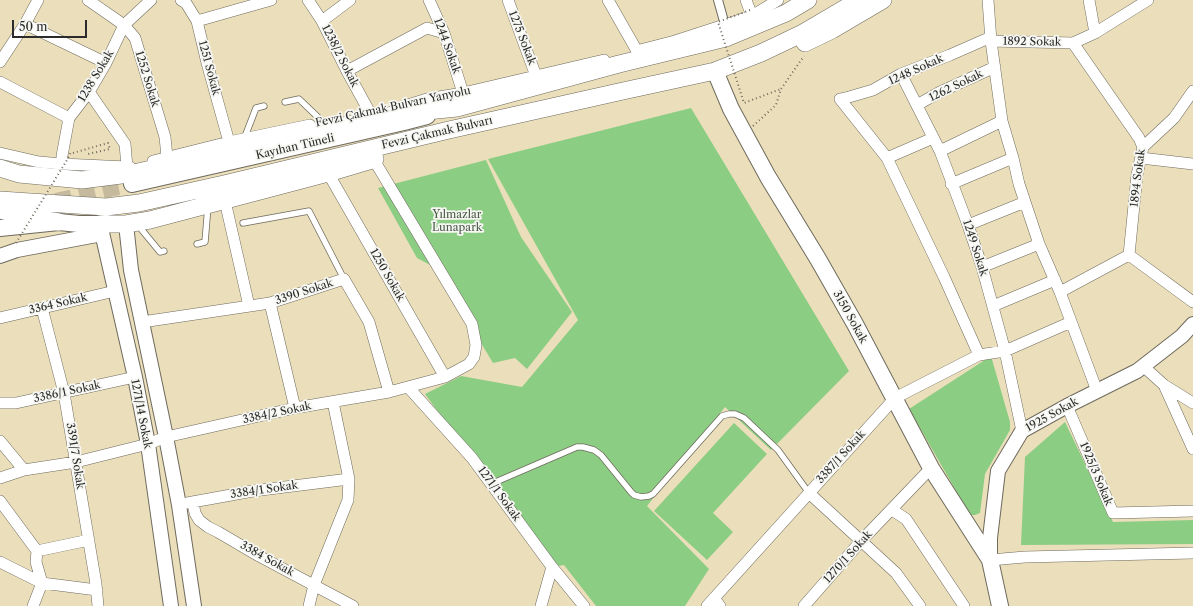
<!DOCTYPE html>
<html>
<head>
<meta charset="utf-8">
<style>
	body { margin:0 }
	#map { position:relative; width:1193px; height:606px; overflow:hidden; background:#ebdeba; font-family:"Libre Caslon Text",serif }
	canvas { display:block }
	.scale { position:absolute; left:12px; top:20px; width:75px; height:18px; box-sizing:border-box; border:2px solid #2b2b2b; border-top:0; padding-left:5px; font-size:12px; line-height:14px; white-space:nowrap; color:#2b2b2b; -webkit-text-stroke:3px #f6f6f2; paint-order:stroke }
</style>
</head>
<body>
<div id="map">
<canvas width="1193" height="606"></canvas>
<div class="scale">50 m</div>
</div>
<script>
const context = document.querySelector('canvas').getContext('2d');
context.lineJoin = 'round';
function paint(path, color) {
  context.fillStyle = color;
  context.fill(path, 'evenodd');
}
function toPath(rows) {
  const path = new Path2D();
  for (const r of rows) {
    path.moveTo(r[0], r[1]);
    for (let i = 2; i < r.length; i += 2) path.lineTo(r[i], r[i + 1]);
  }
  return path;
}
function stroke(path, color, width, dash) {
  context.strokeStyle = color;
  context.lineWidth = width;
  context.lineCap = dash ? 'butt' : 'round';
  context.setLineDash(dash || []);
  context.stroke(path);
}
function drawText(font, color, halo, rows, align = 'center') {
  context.font = font + ' "Libre Caslon Text",serif';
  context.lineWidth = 3.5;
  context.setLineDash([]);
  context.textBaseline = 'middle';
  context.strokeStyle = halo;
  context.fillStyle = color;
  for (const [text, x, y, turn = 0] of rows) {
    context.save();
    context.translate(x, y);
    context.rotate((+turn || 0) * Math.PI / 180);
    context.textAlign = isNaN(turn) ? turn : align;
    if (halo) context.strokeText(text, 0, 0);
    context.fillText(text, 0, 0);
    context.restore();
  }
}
paint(toPath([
	[691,108,849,371,771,450,725,407,647,506,709,569,685,606,596,606,564,565,552,567,425,394,461,376,522,387,578,320,488,159],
	[486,160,521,237,572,312,527,369,515,358,493,363,436,268,417,258,378,188],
	[991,356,1010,422,1010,430,985,474,980,513,975,515,970,515,909,409],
	[1065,422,1113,522,1193,520,1193,544,1021,545,1025,457],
	[734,423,767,454,713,513,733,532,707,560,654,511]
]), '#8ccd84');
stroke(toPath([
	[56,201,132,184]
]), '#c5ba9d', 16, [16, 8]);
const service = toPath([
	[285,102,299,99,323,122],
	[244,139,256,108,264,106],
	[243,223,309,211,344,279],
	[137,224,160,252,164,251],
	[197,244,205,242,208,206],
	[491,484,577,447,583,447,594,450,601,455,631,492,634,495,641,497,649,496,653,494,722,416,729,414,735,414,744,418,778,450,809,493]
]);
const pedestrian = toPath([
	[718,0,725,25]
]);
const minor = toPath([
	[88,0,124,25,135,38,165,137,167,157],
	[181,0,186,3,197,21,207,63,229,142],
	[308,0,322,21,347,71,370,113],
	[429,0,444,33,463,93],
	[508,0,536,76],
	[608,0,637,51],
	[746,0,752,16],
	[988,0,991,41,1002,121,1013,158,1019,184,1039,244,1060,292,1097,391],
	[1089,0,1095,33],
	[197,21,271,0],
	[322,21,350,0],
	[25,24,106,63],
	[991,41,1073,43,1095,33,1148,0],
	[1073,43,1139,138,1143,147,1137,175,1129,255],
	[640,50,675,41,752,16,778,0],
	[0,62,25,24,38,0],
	[347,71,427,28,444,33],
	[901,74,940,151,968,225,982,267,1005,351,1022,431],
	[0,82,69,118],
	[89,92,125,144,127,167],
	[840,99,887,158,944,277,979,355],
	[840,99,849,97,873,90,901,74,950,55,991,37],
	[917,105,940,92,995,67],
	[395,109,427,99,463,93,604,60],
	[1143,147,1174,118,1193,91],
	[940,151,1002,121],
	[0,153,39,162,62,164,127,167,130,167],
	[887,158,933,138],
	[1141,158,1193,164],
	[153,161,229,142,310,125],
	[62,164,62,156,69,118,89,92,106,63,124,25,151,0],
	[328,173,445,377],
	[951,184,1013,158],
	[225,201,249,306],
	[968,225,1025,202],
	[1129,255,1193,302],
	[982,267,1039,244],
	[1060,292,1129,255],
	[270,303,295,408],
	[993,306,1055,280],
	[42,308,64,393,96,584,98,606],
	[0,318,115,291],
	[142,322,270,303,344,279,369,322,389,392],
	[1143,366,1164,385,1193,403],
	[1164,385,1193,449],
	[408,387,472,458,552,567,584,606],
	[0,403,16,403,135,377],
	[1067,406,1113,513,1193,511],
	[0,441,24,470],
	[0,478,24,470,76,462,148,444,166,437,295,408,389,392,445,377,469,364,474,357,476,345,472,324,374,160],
	[809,493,896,573,920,606],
	[0,501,37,551,36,562,42,583,97,590],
	[193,502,195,513,199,520,208,527,218,532,259,556,353,606],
	[187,503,253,491,349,479],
	[892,510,906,519,964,606],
	[37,551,89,540],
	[990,560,1025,557,1193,553],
	[0,562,42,583,33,606],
	[714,598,720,606],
	[309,606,314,585,348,500,349,479,333,402],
	[541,606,552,567],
	[707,606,895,398,979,355,1005,351,1071,322],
	[804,606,861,541,931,468]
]);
const tertiary = toPath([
	[100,224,135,377,148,444,171,606],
	[126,224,131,270,166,437,179,505,194,606],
	[0,256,17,250,102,234],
	[990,560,990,538,998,471,1022,431,1067,406,1137,371,1182,336,1193,324]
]);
const secondary = toPath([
	[715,71,731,109,768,177,818,259,855,324,931,468,990,560,1000,606],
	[132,184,404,122,427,116],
	[0,228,59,222,79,224,100,224]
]);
const primary = toPath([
	[805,43,832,30,883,0],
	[0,168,19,174,82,180,129,174,397,114,457,108,619,64,726,38,786,13,808,0],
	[0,200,106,207,139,203,224,184,449,130,623,91,715,71,761,53,801,34,859,0],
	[0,210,40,219,59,222],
	[100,224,126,224,150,220,328,173,375,159]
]);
stroke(service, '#6e6a5d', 7);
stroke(pedestrian, '#6e6a5d', 10);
stroke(minor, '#6e6a5d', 12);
stroke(tertiary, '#6e6a5d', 16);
stroke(secondary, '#6e6a5d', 18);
stroke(primary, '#6e6a5d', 18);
stroke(toPath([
	[753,126,776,105,781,89,804,56],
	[73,153,108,143,110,149,88,154]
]), '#6e6a5d', 2, [1, 3]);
stroke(service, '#fff', 5.5);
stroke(pedestrian, '#fff', 8);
stroke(minor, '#fff', 11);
stroke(tertiary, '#fff', 14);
stroke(secondary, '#fff', 16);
stroke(primary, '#fff', 17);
stroke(toPath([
	[750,10,718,22,744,103,781,89],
	[16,243,67,160,71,152]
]), '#6e6a5d', 2, [1, 3]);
drawText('11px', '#2b2b2b', '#f6f6f2', [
	["1275 Sokak",522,38,69],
	["1892 Sokak",1032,42,1],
	["1244 Sokak",447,46,70],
	["1238/2 Sokak",340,56,63],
	["1251 Sokak",209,68,75],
	["1248 Sokak",916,70,-24],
	["1238 Sokak",96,76,-59],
	["1252 Sokak",147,79,73],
	["1262 Sokak",956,86,-26],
	["Fevzi Çakmak Bulvarı Yanyolu",393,107,-12],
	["Fevzi Çakmak Bulvarı",437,133,-13],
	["Kayıhan Tüneli",295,147,-13],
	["1894 Sokak",1138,178,-83],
	["1249 Sokak",975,248,72],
	["1250 Sokak",387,275,60],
	["3390 Sokak",304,292,-18],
	["3364 Sokak",58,304,-13],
	["3150 Sokak",850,317,61],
	["3386/1 Sokak",67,392,-12],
	["3384/2 Sokak",277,413,-12],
	["1271/14 Sokak",141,414,79],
	["1925 Sokak",1052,415,-29],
	["3391/7 Sokak",75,456,81],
	["3387/1 Sokak",841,457,-48],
	["1925/3 Sokak",1096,474,67],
	["3384/1 Sokak",264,490,-8],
	["1271/1 Sokak",499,494,54],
	["1270/1 Sokak",848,557,-48],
	["3384 Sokak",267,559,29]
]);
drawText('11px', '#485c46', '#f6f6f2', [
	["Yılmazlar",457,215],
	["Lunapark",457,228]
]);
</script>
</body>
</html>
